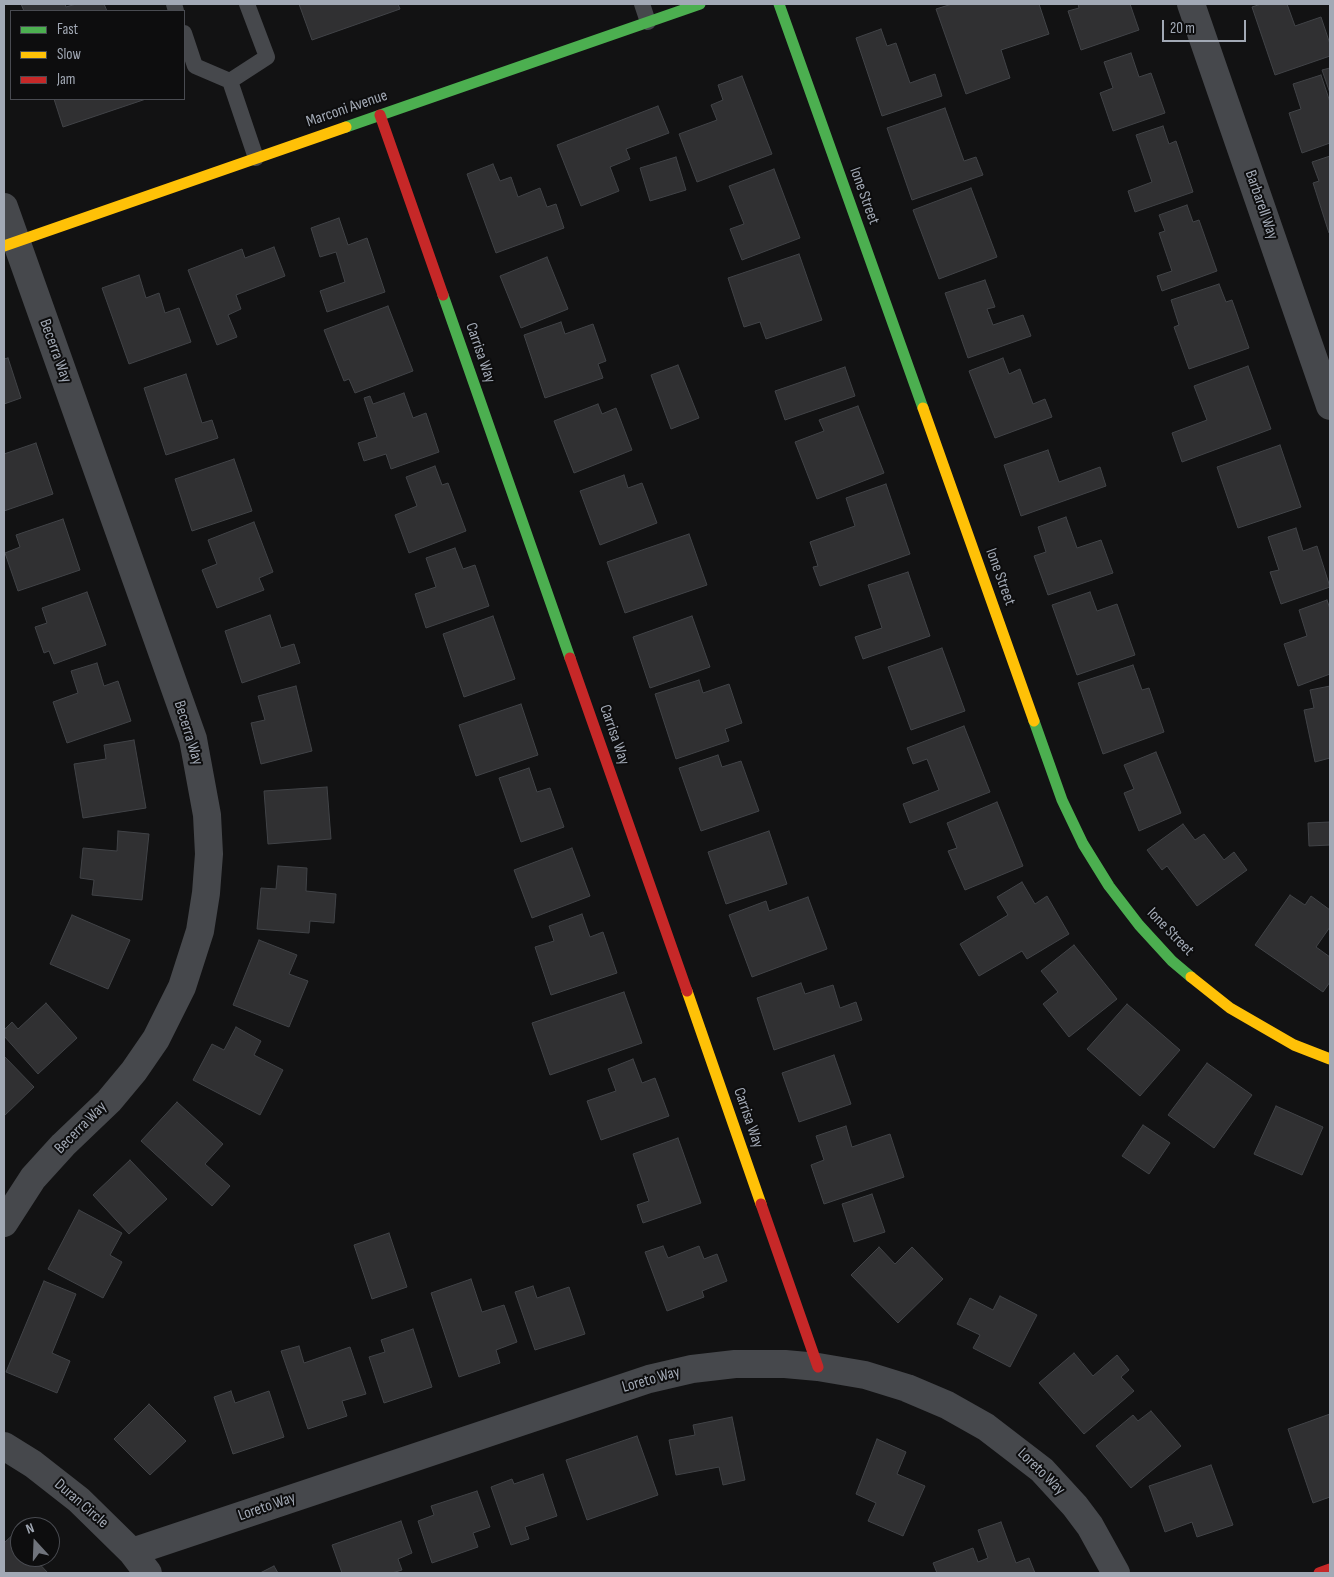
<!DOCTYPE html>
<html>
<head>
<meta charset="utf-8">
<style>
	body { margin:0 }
	#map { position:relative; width:1334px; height:1577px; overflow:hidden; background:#121213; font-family:"Sofia Sans Condensed",sans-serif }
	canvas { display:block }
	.frame { position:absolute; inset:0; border:5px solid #a2a9b5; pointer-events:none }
	.legend { position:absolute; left:10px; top:10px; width:175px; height:90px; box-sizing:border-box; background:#0d0d0e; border:1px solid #494b51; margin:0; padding:6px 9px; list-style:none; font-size:15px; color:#a2a9b5 }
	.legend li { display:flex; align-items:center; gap:10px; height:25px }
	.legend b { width:25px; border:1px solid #494b51 }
	.north { position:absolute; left:10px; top:1517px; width:50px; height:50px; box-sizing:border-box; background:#0d0d0e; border:1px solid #494b51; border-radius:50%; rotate:340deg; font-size:14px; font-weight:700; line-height:20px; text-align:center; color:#a2a9b5 }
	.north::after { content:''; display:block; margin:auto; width:18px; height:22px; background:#70747c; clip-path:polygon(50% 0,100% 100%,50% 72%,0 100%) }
	.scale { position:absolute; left:1162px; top:20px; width:84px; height:22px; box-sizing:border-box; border:2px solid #a2a9b5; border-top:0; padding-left:6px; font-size:15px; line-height:18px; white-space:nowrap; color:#a2a9b5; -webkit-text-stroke:4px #0d0d0e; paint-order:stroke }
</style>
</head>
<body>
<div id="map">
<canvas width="1334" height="1577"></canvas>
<div class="frame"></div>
<ul class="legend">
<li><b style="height:6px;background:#4caf50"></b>Fast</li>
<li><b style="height:6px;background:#ffc107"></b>Slow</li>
<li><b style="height:6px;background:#c62828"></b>Jam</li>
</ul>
<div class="north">N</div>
<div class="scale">20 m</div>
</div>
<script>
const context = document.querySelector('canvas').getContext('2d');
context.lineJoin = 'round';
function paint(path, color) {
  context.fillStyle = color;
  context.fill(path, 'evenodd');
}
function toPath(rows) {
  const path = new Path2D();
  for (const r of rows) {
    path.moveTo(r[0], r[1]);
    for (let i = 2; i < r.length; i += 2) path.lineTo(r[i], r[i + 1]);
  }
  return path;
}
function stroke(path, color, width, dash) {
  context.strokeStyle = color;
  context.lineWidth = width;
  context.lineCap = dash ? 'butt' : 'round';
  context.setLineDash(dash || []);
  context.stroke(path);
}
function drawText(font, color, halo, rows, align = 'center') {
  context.font = font + ' "Sofia Sans Condensed",sans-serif';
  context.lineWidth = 4;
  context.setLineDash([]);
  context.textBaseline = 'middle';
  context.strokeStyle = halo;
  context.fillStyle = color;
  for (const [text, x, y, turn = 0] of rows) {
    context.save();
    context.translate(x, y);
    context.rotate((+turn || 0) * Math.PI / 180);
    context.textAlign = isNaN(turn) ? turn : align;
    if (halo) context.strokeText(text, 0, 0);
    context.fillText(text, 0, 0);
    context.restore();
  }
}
const building = toPath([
	[21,4,65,4,66,7,76,4,104,4,107,11,24,11,21,4],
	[299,4,398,4,400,9,312,40,299,4],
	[952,4,1039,4,1049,34,1001,50,1010,78,966,94,936,9,952,4],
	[1078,4,1130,4,1139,30,1081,50,1068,11,1079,8,1078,4],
	[1261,4,1287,4,1295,26,1321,17,1330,44,1330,56,1275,75,1252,7,1261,4],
	[881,29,887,46,896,43,910,83,935,74,942,96,882,116,856,38,881,29],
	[1131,53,1139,77,1151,73,1165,113,1113,131,1100,93,1113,88,1104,62,1131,53],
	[1330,68,1330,93,1322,70,1330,68],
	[1321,75,1330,102,1330,143,1302,153,1289,113,1301,109,1293,84,1321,75],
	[742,76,772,154,697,182,679,134,717,120,711,105,723,100,718,85,742,76],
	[54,99,146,99,63,127,54,99],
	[658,106,669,133,626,149,630,159,610,167,619,191,581,206,557,145,658,106],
	[945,108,964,161,976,157,983,175,912,200,887,128,945,108],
	[1163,126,1169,144,1176,141,1193,192,1135,212,1128,191,1152,182,1136,135,1163,126],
	[1330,156,1330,232,1329,233,1313,183,1319,181,1312,162,1330,156],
	[676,157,686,190,650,201,640,168,676,157],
	[493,164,500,181,511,177,518,197,540,188,547,207,556,204,564,228,496,253,467,174,493,164],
	[774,169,800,238,742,260,730,229,744,224,729,186,774,169],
	[971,188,997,257,939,279,913,210,971,188],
	[1187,205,1193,222,1199,220,1217,271,1162,291,1157,276,1172,271,1159,233,1165,231,1159,215,1187,205],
	[339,218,348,245,367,238,385,292,327,312,320,291,345,282,336,252,320,257,311,228,339,218],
	[274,247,285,276,236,295,241,309,228,315,237,337,217,345,188,270,242,249,245,258,274,247],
	[799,254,822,320,766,339,760,322,744,327,728,278,799,254],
	[547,257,568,309,521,328,500,276,547,257],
	[139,275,146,298,159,293,165,313,179,308,191,342,129,364,102,288,139,275],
	[985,280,995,307,987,309,993,325,1023,315,1031,336,968,358,945,293,985,280],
	[1219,284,1226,302,1232,300,1249,348,1189,369,1174,327,1179,325,1171,300,1219,284],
	[388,306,413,371,355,393,349,379,344,381,324,330,388,306],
	[561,322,565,334,593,324,606,361,598,364,603,378,545,398,524,335,561,322],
	[8,358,21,398,4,404,4,359,8,358],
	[1003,358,1009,374,1020,369,1033,404,1045,399,1052,417,995,438,969,371,1003,358],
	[678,365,699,418,671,429,651,375,678,365],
	[1248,366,1271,429,1182,462,1172,433,1207,420,1194,386,1248,366],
	[845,367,855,396,785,420,775,391,845,367],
	[186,374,202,423,212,420,218,438,166,455,144,388,186,374],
	[404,393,413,418,426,413,439,452,391,469,386,454,364,461,358,443,377,437,364,398,370,396,373,404,404,393],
	[598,404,602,414,616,408,632,450,574,473,554,421,598,404],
	[858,406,884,473,817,499,795,442,824,431,819,420,858,406],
	[36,443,53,494,4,511,4,454,36,443],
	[1280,445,1301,507,1238,528,1217,467,1280,445],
	[1048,450,1059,482,1100,467,1106,486,1021,516,1004,465,1048,450],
	[234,459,252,511,192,531,175,479,234,459],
	[435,466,442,485,448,483,466,531,409,553,395,515,417,506,406,477,435,466],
	[624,475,628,488,642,483,657,523,600,545,580,491,624,475],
	[886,484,910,554,820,586,813,567,818,566,810,542,855,526,846,498,886,484],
	[1066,517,1077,548,1101,540,1113,573,1048,595,1034,556,1046,552,1038,527,1066,517],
	[63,519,80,570,18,591,5,553,20,547,16,535,63,519],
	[254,522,273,572,259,578,264,590,217,608,202,570,217,564,208,540,254,522],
	[1296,528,1303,551,1317,546,1330,587,1281,604,1270,572,1279,570,1268,537,1296,528],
	[689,534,707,585,625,613,607,562,689,534],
	[455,548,463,569,475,565,489,606,426,628,415,594,436,587,426,558,455,548],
	[908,572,930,636,863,659,855,637,882,628,868,585,908,572],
	[87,592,106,645,54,664,49,651,44,653,35,627,47,623,42,608,87,592],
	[1090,592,1097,611,1117,604,1135,655,1077,675,1052,605,1090,592],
	[1327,600,1330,609,1330,674,1298,686,1284,644,1307,636,1299,610,1327,600],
	[270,615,281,648,294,644,300,663,242,683,225,631,270,615],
	[493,616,515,679,464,697,443,634,493,616],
	[692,616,710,667,650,688,633,637,692,616],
	[942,648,965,711,911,730,888,667,942,648],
	[97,663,104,686,118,681,131,721,67,743,53,702,78,693,71,671,97,663],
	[1133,665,1142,690,1149,688,1164,732,1103,754,1078,683,1133,665],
	[699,680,703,693,729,684,742,723,725,729,729,741,676,759,655,694,699,680],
	[296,686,312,751,261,764,251,723,265,720,258,696,296,686],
	[1330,686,1330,758,1315,762,1304,710,1314,708,1310,690,1330,686],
	[521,704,538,755,476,776,459,725,521,704],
	[964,726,990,792,910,823,903,804,939,790,927,759,913,764,907,748,964,726],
	[134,740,146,808,83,818,74,764,106,759,104,745,134,740],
	[1156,752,1181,813,1139,831,1124,793,1134,789,1124,765,1156,752],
	[718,755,722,767,741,761,759,811,701,831,679,768,718,755],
	[529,768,537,792,550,788,564,827,521,842,499,778,529,768],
	[327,787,331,839,268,844,264,791,327,787],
	[997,802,1023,866,965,890,948,851,957,848,947,823,997,802],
	[1330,822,1330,845,1309,846,1308,823,1330,822],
	[1183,824,1195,840,1204,834,1224,860,1234,852,1247,870,1197,906,1167,866,1162,870,1147,850,1183,824],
	[118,831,149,834,142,900,92,895,94,880,80,878,83,848,117,851,118,831],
	[769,831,787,884,726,904,708,852,769,831],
	[572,848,590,896,532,918,514,870,572,848],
	[278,866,307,868,306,891,336,894,334,923,310,921,309,933,257,929,261,888,276,889,278,866],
	[1022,882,1035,904,1047,896,1069,934,1027,959,1022,951,979,976,960,944,1008,915,997,897,1022,882],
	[1290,895,1305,905,1311,896,1330,910,1330,927,1316,947,1330,957,1330,982,1323,992,1255,945,1290,895],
	[808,897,827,949,752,977,729,915,766,901,769,911,808,897],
	[582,914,590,937,603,932,617,973,551,995,535,947,554,941,549,926,582,914],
	[72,915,130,940,108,989,50,964,72,915],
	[259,940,297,955,289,974,308,981,289,1027,233,1005,259,940],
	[1074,945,1117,999,1069,1037,1043,1004,1058,992,1041,971,1074,945],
	[801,983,805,994,833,985,840,1008,856,1002,862,1020,774,1050,757,998,801,983],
	[624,992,642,1043,550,1075,532,1023,624,992],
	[46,1003,77,1038,38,1074,4,1036,4,1030,12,1022,18,1029,46,1003],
	[1127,1004,1180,1050,1140,1096,1087,1049,1127,1004],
	[236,1027,261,1041,254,1055,283,1070,260,1115,193,1080,212,1044,224,1050,236,1027],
	[834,1055,851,1104,799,1122,782,1073,834,1055],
	[4,1056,34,1087,4,1116,4,1056],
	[633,1059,642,1083,655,1078,669,1116,601,1140,587,1101,616,1091,608,1069,633,1059],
	[1207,1063,1252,1095,1214,1148,1168,1115,1207,1063],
	[177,1102,223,1144,205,1164,230,1186,212,1206,141,1141,177,1102],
	[1276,1106,1323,1127,1302,1175,1254,1154,1276,1106],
	[1143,1125,1170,1143,1149,1174,1122,1156,1143,1125],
	[846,1126,852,1147,890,1134,904,1177,824,1204,811,1165,824,1160,816,1136,846,1126],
	[678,1138,701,1203,643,1223,637,1205,649,1201,633,1154,678,1138],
	[130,1160,167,1199,129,1234,93,1195,130,1160],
	[872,1194,885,1232,854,1242,842,1204,872,1194],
	[79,1210,122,1233,110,1255,122,1262,103,1298,48,1269,79,1210],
	[389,1233,407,1287,372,1299,354,1245,389,1233],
	[663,1246,668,1258,699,1246,704,1259,717,1254,727,1281,702,1291,704,1297,667,1311,645,1252,663,1246],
	[879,1247,895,1264,912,1247,943,1279,898,1323,851,1275,879,1247],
	[471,1279,482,1312,504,1305,517,1342,496,1350,500,1363,459,1377,431,1293,471,1279],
	[44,1281,76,1294,52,1353,70,1361,57,1393,6,1372,44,1281],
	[533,1286,537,1298,569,1287,585,1334,535,1350,515,1292,533,1286],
	[1000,1296,1037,1315,1010,1367,973,1348,980,1335,957,1324,970,1298,993,1310,1000,1296],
	[413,1329,432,1387,384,1403,369,1357,385,1352,381,1340,413,1329],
	[299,1346,304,1363,350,1347,366,1394,342,1401,347,1416,308,1429,281,1351,299,1346],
	[1074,1353,1093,1376,1117,1355,1129,1370,1121,1377,1134,1391,1084,1434,1039,1383,1074,1353],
	[231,1391,235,1403,269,1391,284,1437,233,1454,214,1397,231,1391],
	[149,1404,186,1441,150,1475,114,1439,149,1404],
	[1151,1411,1181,1446,1131,1488,1096,1446,1133,1415,1138,1421,1151,1411],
	[1330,1414,1330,1497,1313,1503,1288,1429,1330,1414],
	[732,1417,745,1480,723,1485,719,1467,676,1475,669,1440,695,1435,693,1425,732,1417],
	[637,1436,658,1495,587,1520,566,1460,637,1436],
	[877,1439,906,1452,897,1474,925,1486,903,1536,868,1521,876,1503,856,1494,877,1439],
	[1211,1465,1233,1525,1197,1537,1192,1522,1165,1532,1149,1486,1211,1465],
	[543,1474,557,1516,525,1527,529,1539,511,1545,491,1487,512,1479,514,1484,543,1474],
	[477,1491,490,1527,473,1533,478,1547,432,1563,418,1521,434,1515,431,1506,477,1491],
	[27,1521,34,1527,21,1527,27,1521],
	[401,1521,412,1553,398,1559,402,1570,392,1573,342,1573,332,1545,401,1521],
	[1001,1522,1016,1563,1029,1558,1035,1573,937,1573,933,1563,973,1548,978,1562,988,1558,978,1530,1001,1522],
	[20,1528,20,1557,33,1557,48,1573,4,1573,4,1543,20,1528],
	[274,1566,278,1573,260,1573,274,1566]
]);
paint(building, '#303032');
stroke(building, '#414347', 1);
stroke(toPath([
	[174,4,176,11],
	[247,4,267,57,230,81,256,158],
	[642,4,648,22],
	[184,33,195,66,230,81]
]), '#46484c', 16);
stroke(toPath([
	[1191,4,1330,406],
	[4,207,193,739,207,815,209,854,206,893,200,931,182,987,156,1039,134,1071,109,1101,63,1145,33,1178,4,1223],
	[4,1446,33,1464,79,1500,132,1552,148,1573],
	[132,1552,649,1379,692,1369,735,1364,785,1364,818,1367,865,1375,907,1388,947,1405,986,1427,1042,1470,1075,1506,1090,1526,1116,1573]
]), '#46484c', 28);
stroke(toPath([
	[779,4,923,408],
	[346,127,700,4],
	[443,295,570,658],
	[1034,721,1062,800,1083,844,1109,886,1139,925,1172,961,1191,977]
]), '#4caf50', 11);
stroke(toPath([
	[4,246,346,127],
	[923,408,1034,721],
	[1191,977,1230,1008,1294,1045,1330,1059],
	[687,991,761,1204]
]), '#ffc107', 11);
stroke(toPath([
	[380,115,443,295],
	[570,658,687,991],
	[761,1204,818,1367],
	[1319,1573,1330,1569]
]), '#c62828', 11);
drawText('16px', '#a2a9b5', '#0d0d0e', [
	["Marconi Avenue",347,109,-19],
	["Ione Street",864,196,70],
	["Barbarell Way",1261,205,71],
	["Becerra Way",55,351,70],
	["Carrisa Way",480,353,71],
	["Ione Street",1000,577,70],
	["Becerra Way",188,733,73],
	["Carrisa Way",614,735,71],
	["Ione Street",1170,932,46],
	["Carrisa Way",748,1118,71],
	["Becerra Way",81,1128,-45],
	["Loreto Way",651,1380,-16],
	["Loreto Way",1041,1472,44],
	["Duran Circle",81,1504,41],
	["Loreto Way",267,1507,-19]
]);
</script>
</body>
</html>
